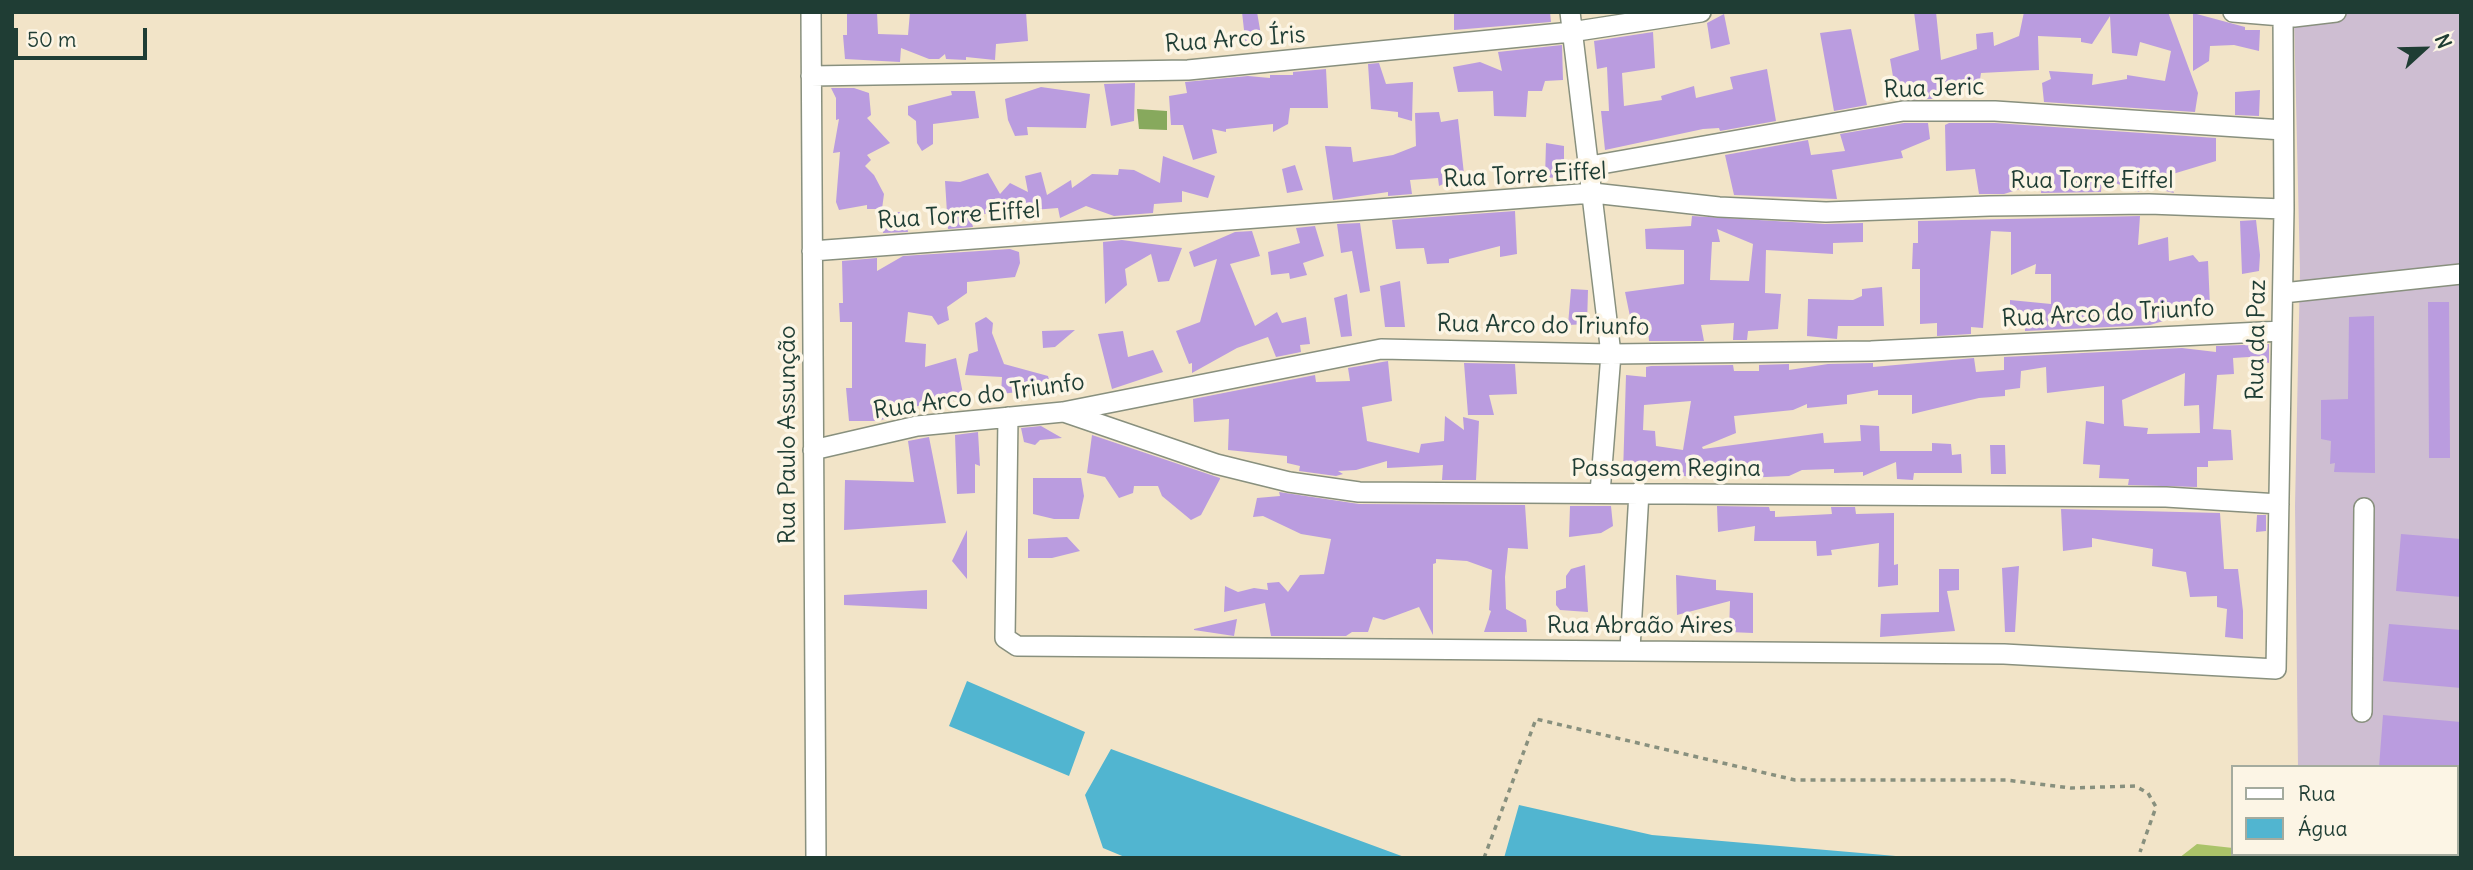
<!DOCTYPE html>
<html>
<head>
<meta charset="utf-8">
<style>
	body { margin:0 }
	#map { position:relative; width:2473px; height:870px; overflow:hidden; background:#f2e4c8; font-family:Delius,sans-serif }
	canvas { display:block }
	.frame { position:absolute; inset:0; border:14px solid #1f3d34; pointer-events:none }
	.legend { position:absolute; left:2231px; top:765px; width:228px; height:91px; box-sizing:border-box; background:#fcf5e5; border:2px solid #a4ab9e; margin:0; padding:9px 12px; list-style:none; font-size:21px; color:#1f3d34 }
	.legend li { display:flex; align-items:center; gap:14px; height:35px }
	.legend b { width:35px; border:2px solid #a4ab9e }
	.north { position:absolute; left:2389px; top:14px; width:70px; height:70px; -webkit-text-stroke:5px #fcf5e5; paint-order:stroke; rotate:68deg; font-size:19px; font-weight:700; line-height:28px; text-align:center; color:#1f3d34 }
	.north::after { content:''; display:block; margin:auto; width:24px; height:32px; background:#1f3d34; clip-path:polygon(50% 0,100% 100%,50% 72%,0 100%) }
	.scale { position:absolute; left:14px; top:28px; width:133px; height:32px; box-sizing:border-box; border:4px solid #1f3d34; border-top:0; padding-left:9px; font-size:21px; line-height:24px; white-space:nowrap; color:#1f3d34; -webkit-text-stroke:5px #fcf5e5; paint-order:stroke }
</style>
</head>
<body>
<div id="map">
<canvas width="2473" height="870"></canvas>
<div class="frame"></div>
<ul class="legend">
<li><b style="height:9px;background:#fff"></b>Rua</li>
<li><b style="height:19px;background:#51b5d0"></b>Água</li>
</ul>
<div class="north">N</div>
<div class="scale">50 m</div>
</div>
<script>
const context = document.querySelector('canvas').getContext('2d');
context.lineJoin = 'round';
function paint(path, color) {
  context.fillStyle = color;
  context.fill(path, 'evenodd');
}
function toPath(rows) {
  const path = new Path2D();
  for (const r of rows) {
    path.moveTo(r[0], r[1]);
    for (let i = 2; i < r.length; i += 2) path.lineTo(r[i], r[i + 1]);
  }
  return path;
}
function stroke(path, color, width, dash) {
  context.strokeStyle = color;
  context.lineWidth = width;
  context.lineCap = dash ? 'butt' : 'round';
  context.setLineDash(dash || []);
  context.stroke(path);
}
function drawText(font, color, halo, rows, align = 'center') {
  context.font = font + ' Delius,sans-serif';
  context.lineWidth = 7;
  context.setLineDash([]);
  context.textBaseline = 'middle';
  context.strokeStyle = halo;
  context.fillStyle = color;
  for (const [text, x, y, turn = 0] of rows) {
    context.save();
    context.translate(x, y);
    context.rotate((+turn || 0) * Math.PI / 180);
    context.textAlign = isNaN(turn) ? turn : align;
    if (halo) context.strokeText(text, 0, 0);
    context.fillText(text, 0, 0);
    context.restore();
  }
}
paint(toPath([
	[2339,12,2461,12,2461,810,2457,810,2457,767,2298,767,2295,506,2300,271,2294,17]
]), '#cebed2');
paint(toPath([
	[2197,844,2233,848,2233,854,2323,858,2179,858]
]), '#aac369');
paint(toPath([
	[1137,109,1167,111,1167,130,1139,129]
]), '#87a95d');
paint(toPath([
	[967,681,1085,732,1069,776,949,726],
	[1111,749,1407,858,1127,858,1103,848,1085,795],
	[1519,805,1652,835,1919,858,1504,858]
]), '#51b5d0');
paint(toPath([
	[847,12,877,12,878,34,908,35,910,12,1026,12,1028,41,996,44,995,60,966,57,966,60,946,59,945,54,939,59,929,59,901,48,900,62,845,59,843,35,847,35],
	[1242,12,1257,12,1263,47,1246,48],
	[1454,12,1550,12,1551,22,1454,30],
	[1914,12,1936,12,1941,60,1977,49,1976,34,1993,32,1994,46,2019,36,2024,12,2168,12,2198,93,2195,112,2044,102,2042,83,2051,79,2049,71,2093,74,2092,85,2127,79,2127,75,2165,81,2171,51,2140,42,2137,56,2112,53,2110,16,2092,44,2081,42,2081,38,2038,36,2039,70,1981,73,1979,86,1944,92,1945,95,1931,99,1897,100,1890,59,1919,50],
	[2193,13,2245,27,2245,30,2260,30,2259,51,2234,45,2210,46,2209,61,2193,71],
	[1724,14,1730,44,1711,49,1707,23],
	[1851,29,1867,105,1834,111,1820,33],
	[1653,32,1655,68,1622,73,1624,106,1662,100,1661,96,1694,86,1696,98,1733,89,1730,77,1767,69,1776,121,1720,131,1719,128,1703,129,1605,150,1601,111,1609,111,1607,67,1597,69,1594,41],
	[1562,45,1563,80,1545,81,1542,91,1528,91,1526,117,1494,116,1493,91,1458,92,1453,67,1480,62,1502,71,1498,52],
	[1379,63,1386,84,1413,82,1412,121,1398,117,1398,112,1371,109,1368,64],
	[1326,69,1328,108,1290,108,1288,124,1273,132,1273,124,1226,129,1226,132,1212,129,1217,153,1193,160,1183,125,1171,125,1169,96,1187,93,1185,82,1248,76,1270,78,1270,75,1293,75,1293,72],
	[1135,83,1134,121,1111,126,1104,84],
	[1041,87,1090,94,1086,128,1027,127,1028,135,1015,136,1008,120,1005,99],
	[831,88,854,88,869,93,871,115,867,118,890,143,867,155,871,160,865,166,874,175,884,194,882,209,867,209,867,205,839,210,836,202,840,152,833,153,839,119,836,120,836,98],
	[2260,90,2259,116,2235,115,2235,92],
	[951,91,975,91,979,118,933,124,933,144,922,151,917,143,916,121,908,115,908,106,952,95],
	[1439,112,1441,122,1458,119,1464,174,1439,186,1438,178,1410,180,1412,194,1388,196,1388,192,1333,200,1325,146,1351,147,1353,162,1393,155,1416,146,1415,113],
	[1904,123,1928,123,1930,139,1901,151,1903,158,1832,170,1837,199,1734,195,1725,155,1808,140,1811,155,1845,151,1840,134],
	[1949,123,1995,123,2216,138,2216,161,2166,176,2174,193,2141,185,2139,192,2102,178,2101,192,2041,193,2042,182,2004,194,1979,194,1975,169,1946,171,1945,125],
	[1546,143,1564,146,1564,177,1545,178],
	[1163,156,1215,176,1208,198,1182,191,1182,202,1154,204,1153,213,1114,216,1086,206,1060,218,1058,208,970,215,973,227,948,229,945,181,960,182,988,173,1000,194,1010,183,1028,192,1025,176,1041,172,1047,195,1071,180,1072,188,1092,174,1118,175,1119,169,1134,170,1160,183],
	[1295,165,1303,190,1287,193,1282,169],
	[1515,211,1517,254,1500,257,1500,246,1449,259,1449,263,1427,264,1424,248,1396,249,1392,220],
	[882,212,904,212,908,232,883,233],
	[1692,216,1825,224,1863,223,1863,242,1833,243,1833,254,1766,250,1765,293,1781,294,1778,329,1748,331,1747,340,1733,340,1734,323,1701,325,1704,341,1649,341,1648,329,1634,336,1625,292,1684,284,1684,250,1646,249,1645,229,1691,226],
	[1717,229,1753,244,1749,281,1710,280,1712,242,1720,242],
	[2140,216,2138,245,2168,237,2169,261,2193,255,2199,262,2208,261,2210,307,2150,325,2025,331,2025,324,2010,324,2010,300,2051,304,2051,274,2035,274,2036,264,2011,275,2011,232,1991,231,1983,328,1971,327,1971,334,1937,336,1937,323,1920,324,1920,269,1912,269,1913,243,1918,243,1918,221],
	[2256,220,2260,255,2259,271,2242,274,2240,221],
	[1360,223,1370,291,1360,293,1352,251,1341,253,1337,224],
	[1315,226,1324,256,1303,263,1307,275,1290,279,1289,273,1271,275,1268,252,1300,243,1296,228],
	[1252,231,1260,256,1230,264,1255,326,1277,312,1282,323,1306,317,1310,344,1300,345,1301,352,1276,357,1268,337,1237,348,1192,373,1192,363,1189,364,1176,331,1200,322,1217,259,1194,267,1189,252,1235,232],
	[1122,240,1182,248,1169,281,1158,282,1151,254,1125,269,1127,285,1105,304,1103,242],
	[1010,249,1019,252,1020,263,1015,277,967,282,967,293,947,307,949,320,938,325,932,316,908,312,905,342,926,344,925,367,956,358,964,399,923,404,879,421,849,421,846,388,852,388,852,322,840,322,839,303,843,303,842,261,877,258,877,271,903,256],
	[1400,281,1405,327,1385,327,1380,286],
	[1882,287,1884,326,1838,326,1837,339,1807,336,1808,299,1853,300,1862,296,1862,289],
	[1571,289,1588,290,1587,324,1568,325],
	[1347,294,1352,336,1341,337,1334,298],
	[2428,302,2449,302,2450,458,2429,458],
	[2374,316,2375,473,2334,472,2335,463,2330,464,2331,441,2321,439,2321,400,2348,399,2349,317],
	[986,317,993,323,992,333,1004,364,1048,376,1051,388,1001,394,1002,377,965,375,969,354,978,351,975,323],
	[1075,330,1055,347,1043,348,1042,331],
	[1123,331,1128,357,1153,350,1163,372,1112,389,1098,334],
	[2269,344,2269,363,2265,362,2265,356,2233,358,2234,374,2217,375,2213,429,2231,430,2233,460,2208,461,2208,467,2197,467,2197,487,2128,485,2129,479,2099,478,2100,465,2083,464,2086,421,2104,424,2104,386,2047,393,2046,367,2021,371,2020,388,2005,390,2005,396,1979,398,1912,414,1912,395,1878,395,1878,390,1847,395,1847,404,1807,408,1807,404,1793,410,1734,416,1736,433,1702,447,1703,449,1823,433,1824,443,1861,441,1860,425,1879,426,1880,451,1932,451,1932,443,1951,444,1952,455,1961,454,1962,473,1914,473,1913,480,1897,479,1896,462,1863,476,1863,472,1834,473,1834,469,1802,470,1789,476,1742,478,1742,473,1702,478,1657,473,1623,474,1626,375,1646,377,1646,367,1651,366,1733,365,1734,371,1759,371,1759,365,1789,364,1789,370,1828,364,1873,363,1873,367,1974,358,1976,372,2004,370,2004,357,2182,348,2216,352,2216,346],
	[2185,373,2184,406,2199,405,2200,433,2147,434,2148,428,2124,426,2122,400],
	[1691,401,1683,450,1656,446,1655,431,1643,430,1644,405],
	[1388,361,1392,401,1362,407,1367,441,1419,453,1421,444,1444,441,1445,416,1464,430,1463,417,1479,421,1476,480,1442,480,1443,465,1387,468,1387,461,1356,470,1338,471,1343,474,1336,476,1299,471,1300,466,1287,463,1287,456,1228,450,1229,419,1194,422,1193,399,1315,375,1316,382,1350,381,1348,368],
	[1464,363,1515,364,1517,394,1489,395,1494,415,1468,415],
	[1041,426,1062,438,1040,440,1035,445,1024,442,1021,428],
	[978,432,980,466,975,464,975,493,957,494,955,435],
	[1092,435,1220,478,1220,479,1201,515,1191,520,1162,496,1158,486,1134,486,1133,493,1119,498,1105,477,1087,473],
	[929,437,946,523,844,530,845,480,914,482,908,441],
	[1990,445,2005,445,2006,474,1991,474],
	[1033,478,1081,478,1084,496,1079,519,1054,519,1033,514],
	[1279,492,1359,504,1525,505,1528,549,1508,548,1505,577,1506,609,1526,620,1527,632,1484,632,1491,611,1489,610,1492,570,1467,561,1436,559,1436,563,1433,564,1433,635,1419,607,1384,620,1373,617,1368,632,1352,632,1346,636,1271,636,1265,603,1224,612,1225,586,1238,592,1254,588,1268,590,1267,583,1279,582,1288,592,1300,575,1324,574,1331,539,1301,534,1263,516,1253,517,1257,498,1280,496],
	[1570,506,1611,506,1613,526,1601,533,1569,537],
	[1717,506,1769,507,1770,511,1775,511,1775,517,1832,514,1831,507,1855,507,1856,514,1894,513,1894,565,1898,564,1898,585,1878,587,1879,543,1831,550,1832,555,1817,556,1816,541,1754,541,1755,526,1718,532],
	[2061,509,2220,513,2224,569,2238,569,2243,611,2243,639,2225,637,2227,609,2217,607,2217,596,2190,597,2186,572,2152,566,2153,549,2092,538,2092,547,2063,551],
	[2257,515,2266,515,2266,531,2256,532],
	[967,530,967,579,952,561],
	[2401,534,2461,539,2461,597,2396,591],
	[1067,537,1080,551,1052,558,1028,558,1028,539],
	[1585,565,1588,612,1560,610,1556,605,1556,591,1566,588,1566,576,1571,569],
	[2019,566,2015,632,2005,632,2002,568],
	[1939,569,1959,569,1959,590,1947,591,1955,631,1880,637,1881,614,1939,612],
	[1676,575,1716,580,1716,590,1753,593,1753,633,1729,632,1730,601,1677,615],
	[927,590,927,609,844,605,844,595],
	[1237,619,1234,636,1194,630,1194,629],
	[2389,624,2461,630,2461,688,2383,681],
	[2383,715,2461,722,2461,767,2379,767]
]), '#ba9cdf');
const minor = toPath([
	[811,12,816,858],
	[1570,12,1611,354,1600,493],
	[2233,12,2294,17,2336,12],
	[811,76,1188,70,1571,32,1701,12],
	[1590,166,1903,111,1995,111,2283,130],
	[812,251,1593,193,1719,207,1826,212,1989,206,2149,204,2284,209],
	[2283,293,2461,274],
	[1064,412,1216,464,1289,482,1359,492,2166,497,2279,504],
	[1008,417,1005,638,1017,646,2004,654,2276,669,2284,209,2283,12],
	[813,450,917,426,1063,412,1381,349,1611,354,1871,351,2282,331],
	[1630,649,1639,492],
	[2362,712,2364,508],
	[2457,810,2461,810]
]);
stroke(minor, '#88907e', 22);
stroke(toPath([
	[1484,858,1536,719,1795,780,2006,780,2071,788,2135,786,2148,793,2156,807,2140,852]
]), '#88907e', 3.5, [5, 5]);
stroke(minor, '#fff', 19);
drawText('24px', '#1f3d34', '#fcf5e5', [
	["Rua Arco Íris",1235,40,-4],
	["Rua Jeric",1934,89,-2],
	["Rua Torre Eiffel",1525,176,-3],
	["Rua Torre Eiffel",2092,181],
	["Rua Torre Eiffel",959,216,-4],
	["Rua Arco do Triunfo",2108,314,-3],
	["Rua Arco do Triunfo",1543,326,1],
	["Rua da Paz",2257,340,-89],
	["Rua Arco do Triunfo",979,397,-8],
	["Rua Paulo Assunção",788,435,-90],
	["Passagem Regina",1666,469],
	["Rua Abraão Aires",1640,626]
]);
</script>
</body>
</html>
